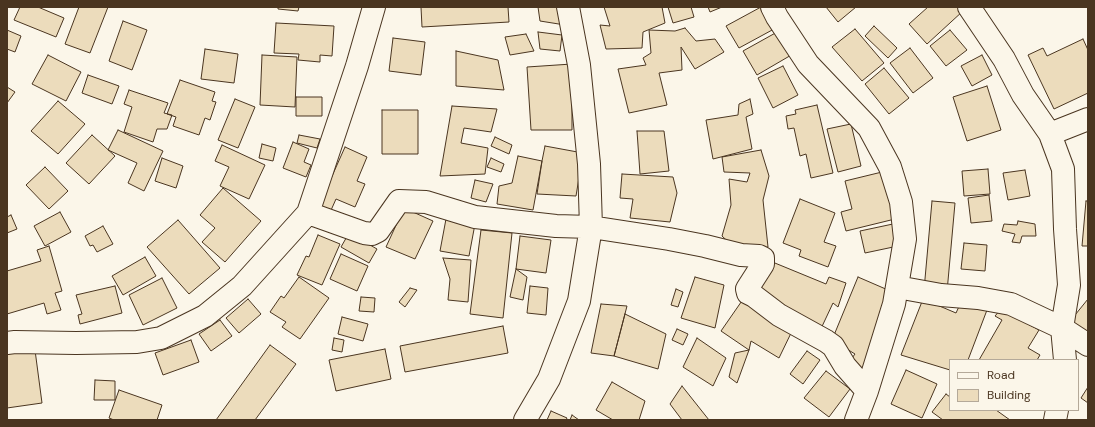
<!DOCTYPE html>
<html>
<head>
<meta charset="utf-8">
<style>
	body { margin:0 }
	#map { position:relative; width:1095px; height:427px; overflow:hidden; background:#fbf6e9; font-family:"DM Sans",sans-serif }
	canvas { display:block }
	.frame { position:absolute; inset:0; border:8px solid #4a3520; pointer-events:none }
	.legend { position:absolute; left:949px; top:359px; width:130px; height:52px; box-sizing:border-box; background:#fbf6e9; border:1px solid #b4a999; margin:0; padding:5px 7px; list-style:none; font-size:12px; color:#4a3520 }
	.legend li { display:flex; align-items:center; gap:8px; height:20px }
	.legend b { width:20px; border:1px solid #b4a999 }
</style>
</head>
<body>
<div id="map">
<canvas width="1095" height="427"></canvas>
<div class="frame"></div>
<ul class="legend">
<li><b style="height:5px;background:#fbf6e9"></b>Road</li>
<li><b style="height:11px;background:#ecdcbc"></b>Building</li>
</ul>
</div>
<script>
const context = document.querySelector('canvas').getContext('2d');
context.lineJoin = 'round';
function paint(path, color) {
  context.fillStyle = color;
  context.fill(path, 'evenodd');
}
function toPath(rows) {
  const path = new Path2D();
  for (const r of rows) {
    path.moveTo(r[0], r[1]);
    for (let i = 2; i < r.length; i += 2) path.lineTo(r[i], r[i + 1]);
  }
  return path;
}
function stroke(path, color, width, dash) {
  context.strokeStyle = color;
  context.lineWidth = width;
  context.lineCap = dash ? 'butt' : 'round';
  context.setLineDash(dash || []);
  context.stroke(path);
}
const building = toPath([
	[20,7,38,7,64,18,56,37,14,20,20,7],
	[79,7,108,7,90,53,65,44,79,7],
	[278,7,299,7,298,11,278,9,278,7],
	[421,7,508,7,509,22,422,27,421,7],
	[538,7,563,7,565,25,540,21,538,7],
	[604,7,662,7,665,23,643,32,642,48,606,49,600,25,610,26,604,7],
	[668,7,691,7,694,17,673,23,668,7],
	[708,7,722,7,710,12,708,7],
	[761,7,774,29,739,48,726,26,761,7],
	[826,7,856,7,838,22,826,7],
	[928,7,959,7,963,11,927,44,909,24,928,7],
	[123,21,147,30,132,70,109,61,123,21],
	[276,23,334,26,332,56,320,55,320,62,298,60,299,54,274,53,276,23],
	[874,26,897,48,888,58,865,36,874,26],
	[685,28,696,41,715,39,724,52,695,69,681,47,682,70,659,73,667,105,629,113,618,69,646,65,643,58,651,53,649,30,675,31,685,28],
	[855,29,884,63,862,81,832,47,855,29],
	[7,30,21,36,15,52,7,49,7,30],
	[950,30,967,50,946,66,930,46,950,30],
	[779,31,793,54,757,75,743,51,779,31],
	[538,32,562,35,560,51,540,49,538,32],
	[526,34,534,51,510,55,505,37,526,34],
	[393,38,425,42,421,75,389,71,393,38],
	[1083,39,1088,50,1088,93,1054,109,1028,55,1043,48,1047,56,1083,39],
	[910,48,933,78,913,93,890,63,910,48],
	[205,49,238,54,234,83,201,79,205,49],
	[456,51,498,60,504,90,456,86,456,51],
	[48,55,81,72,66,101,32,84,48,55],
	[262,55,297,57,295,107,260,105,262,55],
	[982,55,992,75,972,86,961,66,982,55],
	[572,64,572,130,531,130,527,67,572,64],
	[783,66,798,95,773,108,758,78,783,66],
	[884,68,909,98,889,114,865,84,884,68],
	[88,75,119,86,112,104,82,93,88,75],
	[180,80,215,92,212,101,216,102,210,120,205,118,199,135,173,126,176,117,167,114,180,80],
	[987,86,1001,130,967,141,953,97,987,86],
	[7,87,15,92,7,103,7,87],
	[129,90,168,103,164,113,172,115,167,129,157,129,153,142,124,132,132,107,124,104,129,90],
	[296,97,322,97,322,116,296,116,296,97],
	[235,99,255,107,238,148,218,140,235,99],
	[750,99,753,114,746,117,752,149,713,159,706,120,738,115,739,104,750,99],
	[58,101,85,124,58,154,31,131,58,101],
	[817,105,833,173,811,178,806,154,800,156,794,128,788,129,786,116,796,114,795,110,817,105],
	[452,106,497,109,491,132,464,128,461,143,488,148,485,174,440,176,452,106],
	[382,110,418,110,418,154,382,154,382,110],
	[851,124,861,166,838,172,827,129,851,124],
	[118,130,163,151,144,191,128,183,137,163,108,150,118,130],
	[637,131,664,131,669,171,640,174,637,131],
	[92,135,115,156,89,184,66,163,92,135],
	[299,135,320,139,317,148,297,143,299,135],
	[495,137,512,145,509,154,491,146,495,137],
	[293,142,309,149,304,162,311,165,306,177,283,168,293,142],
	[262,144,276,148,273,161,259,158,262,144],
	[222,145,265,165,249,199,220,186,229,167,215,161,222,145],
	[545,146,583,153,576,196,537,194,542,161,545,146],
	[345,147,367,157,357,181,365,184,355,207,336,199,328,217,316,212,345,147],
	[761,150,769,176,763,200,768,247,741,254,722,236,731,205,729,179,747,182,750,173,724,172,722,157,761,150],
	[518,156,542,161,533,210,497,204,499,186,512,183,518,156],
	[162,158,183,166,176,188,155,181,162,158],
	[491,158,504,164,501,172,487,167,491,158],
	[45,167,68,191,49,209,26,185,45,167],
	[988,169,990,194,964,196,962,171,988,169],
	[1025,170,1030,196,1008,200,1003,173,1025,170],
	[882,172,895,219,846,231,841,212,852,209,845,181,882,172],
	[622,174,673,177,677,193,670,222,630,218,633,199,620,198,622,174],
	[475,180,493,184,486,202,471,198,475,180],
	[223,188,261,221,225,262,202,242,215,228,200,215,223,188],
	[989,195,992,221,971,223,968,198,989,195],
	[800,199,835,213,824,242,836,246,828,267,799,256,801,250,783,243,800,199],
	[932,201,955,203,947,292,924,290,932,201],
	[1086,201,1088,201,1088,246,1082,246,1086,201],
	[404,208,433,221,415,259,386,247,404,208],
	[60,212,71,232,45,246,34,226,60,212],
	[11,215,17,229,7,233,7,217,11,215],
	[446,219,475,224,469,256,440,251,446,219],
	[178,220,220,268,189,294,147,247,178,220],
	[1018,221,1035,224,1036,236,1022,236,1020,243,1012,242,1015,234,1002,231,1004,224,1017,225,1018,221],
	[893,224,898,246,865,253,860,231,893,224],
	[103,226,113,244,97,252,93,245,90,246,85,236,103,226],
	[481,230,512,233,503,318,470,314,481,230],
	[349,233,377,249,369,263,341,247,349,233],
	[318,235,340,244,322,285,297,275,306,256,309,257,318,235],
	[520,236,551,240,546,273,516,269,520,236],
	[964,243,987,245,985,271,961,269,964,243],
	[49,246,62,291,55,293,61,310,47,314,44,303,7,314,7,271,41,261,37,250,49,246],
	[341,254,368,266,357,291,330,279,341,254],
	[145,257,156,276,123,295,112,276,145,257],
	[443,258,471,260,468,302,448,300,450,279,443,258],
	[770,261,826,284,829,277,846,283,838,307,833,303,818,335,751,292,770,261],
	[516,269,527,277,523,300,510,297,516,269],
	[299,277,329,298,300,339,282,327,286,322,270,312,281,296,284,298,299,277],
	[695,277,724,285,715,328,681,318,695,277],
	[858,277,888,290,868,377,846,366,855,354,832,340,858,277],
	[162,278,177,308,143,325,129,295,162,278],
	[115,286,122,313,80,324,78,315,82,314,76,295,115,286],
	[530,286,548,288,546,315,527,313,530,286],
	[410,288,417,290,405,307,399,302,410,288],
	[676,289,683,292,678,307,671,305,676,289],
	[746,295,793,329,779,358,751,341,749,350,721,331,746,295],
	[361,297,375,298,374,312,359,311,361,297],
	[248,299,261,314,239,333,226,318,248,299],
	[923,299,956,313,962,300,987,310,968,360,950,360,950,370,901,355,923,299],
	[1088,299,1088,336,1071,320,1088,299],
	[601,304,627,306,614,356,591,353,601,304],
	[1001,309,1039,330,1028,348,1040,355,1037,360,979,360,1002,320,995,316,1001,309],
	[625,314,666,334,658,369,614,356,625,314],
	[342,317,368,324,363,341,338,334,342,317],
	[220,320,232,336,211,351,199,334,220,320],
	[503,326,508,353,405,372,400,346,503,326],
	[677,329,688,334,683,345,672,340,677,329],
	[334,338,344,340,342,352,332,350,334,338],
	[697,338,726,358,713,386,683,367,697,338],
	[191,340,199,362,163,375,155,353,191,340],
	[270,345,296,364,255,420,216,420,270,345],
	[385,349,391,379,336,391,329,360,385,349],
	[35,350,42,403,7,408,7,354,35,350],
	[749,350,737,383,729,377,735,353,749,350],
	[807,351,820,360,803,384,790,374,807,351],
	[906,370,937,384,922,418,891,404,906,370],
	[826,371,850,389,829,417,804,398,826,371],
	[95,380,115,381,115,400,94,400,95,380],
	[612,382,645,401,639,420,613,420,596,410,612,382],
	[682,386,709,420,682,420,670,404,682,386],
	[1088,387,1088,403,1081,398,1088,387],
	[119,390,162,405,157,420,114,420,109,418,119,390],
	[946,394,950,397,950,410,996,410,1010,420,943,420,932,412,946,394],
	[551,411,567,418,566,420,547,420,551,411],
	[572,415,579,420,570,420,572,415]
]);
paint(building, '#ecdcbc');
stroke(building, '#4a3520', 1);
const minor = toPath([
	[772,7,777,17,808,64,869,128,890,167,901,202,905,239,894,304,867,391,856,420],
	[969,7,1004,59,1023,95,1050,134,1063,169,1065,229,1069,285,1062,328,1065,360],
	[1050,134,1088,119],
	[308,213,364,233,372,234,378,231,399,201,426,202,475,217,556,226,591,227,669,239,705,246,741,255,759,256,763,258,763,264,747,289,748,293,754,296,779,315,826,341,833,346,845,366,867,391],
	[897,287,941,295,978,298,1011,304,1062,328,1088,345],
	[7,343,15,342,76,343,137,342,161,338,205,316,242,286,308,213,357,66,374,7],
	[525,420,549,379,579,301,591,227,589,164,579,65,568,7],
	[1055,420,1057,410]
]);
stroke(minor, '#4a3520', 24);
stroke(minor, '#fbf6e9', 22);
</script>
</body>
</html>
